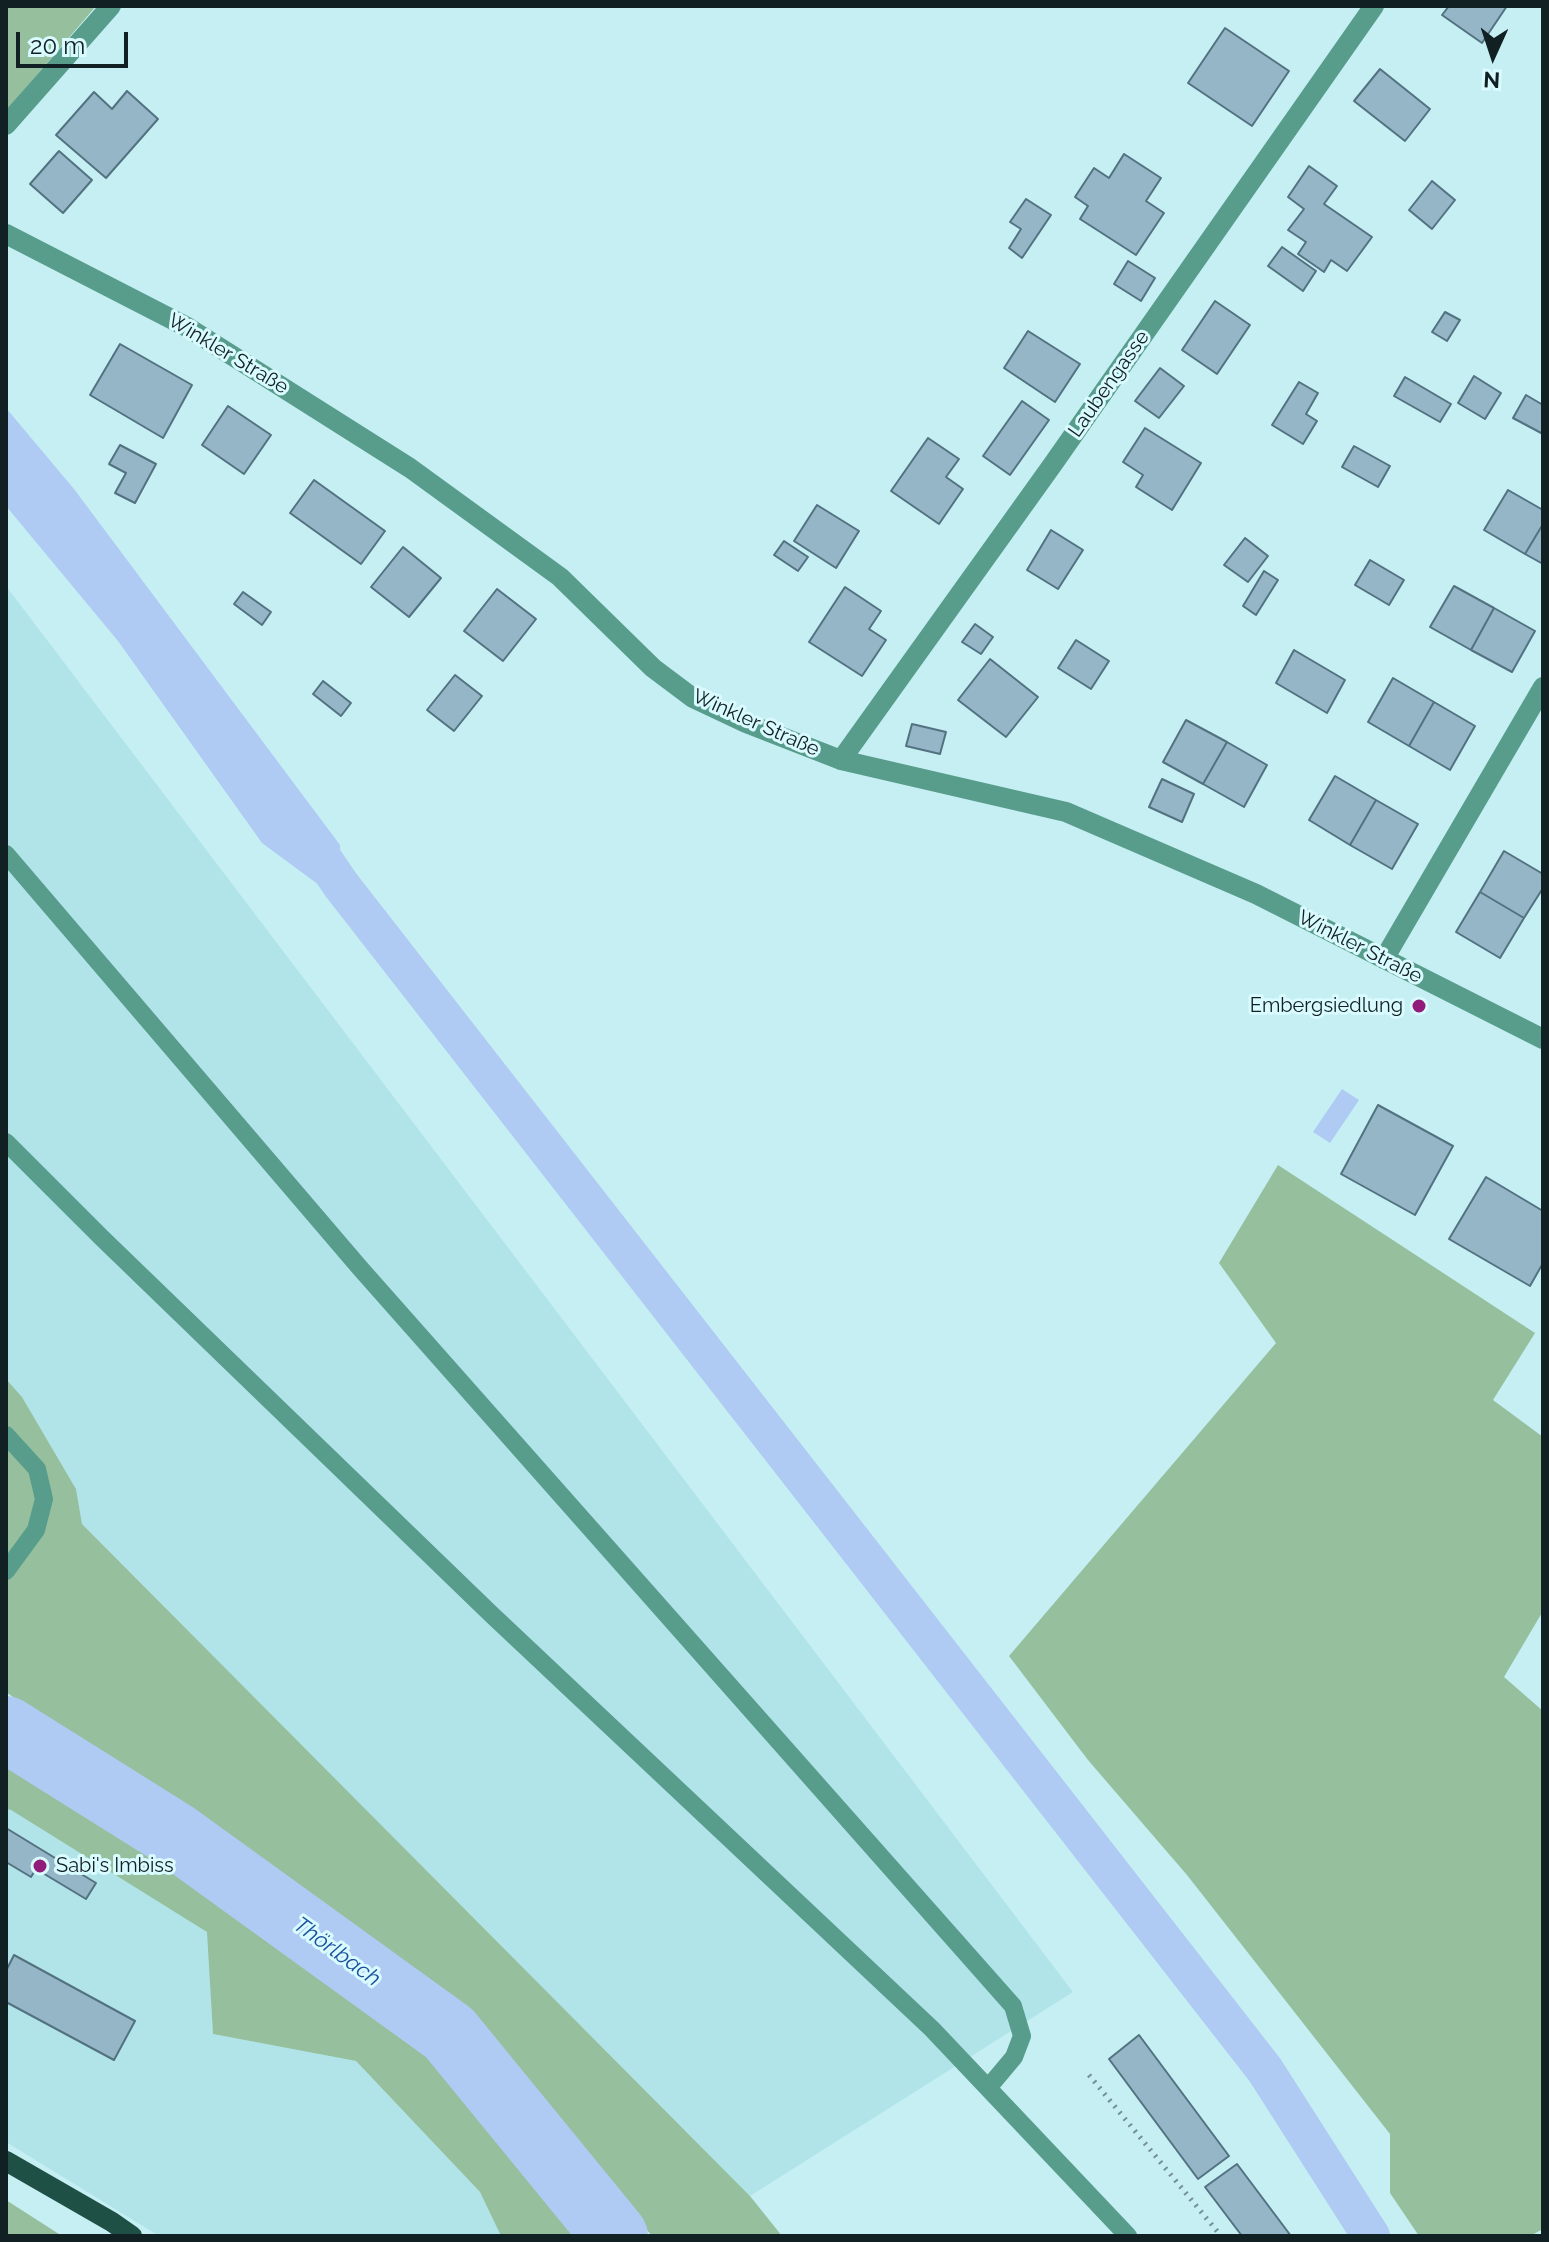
<!DOCTYPE html>
<html>
<head>
<meta charset="utf-8">
<style>
	body { margin:0 }
	#map { position:relative; width:1549px; height:2242px; overflow:hidden; background:#c5eff3; font-family:Raleway,sans-serif }
	canvas { display:block }
	.frame { position:absolute; inset:0; border:8px solid #112022; pointer-events:none }
	.north { position:absolute; left:1453px; top:16px; width:80px; height:80px; -webkit-text-stroke:6px #d9fafe; paint-order:stroke; rotate:183deg; font-size:22px; font-weight:700; line-height:32px; text-align:center; color:#112022 }
	.north::after { content:''; display:block; margin:auto; width:28px; height:36px; background:#112022; clip-path:polygon(50% 0,100% 100%,50% 72%,0 100%) }
	.scale { position:absolute; left:16px; top:32px; width:112px; height:36px; box-sizing:border-box; border:4px solid #112022; border-top:0; padding-left:10px; font-size:24px; line-height:28px; white-space:nowrap; color:#112022; -webkit-text-stroke:6px #d9fafe; paint-order:stroke }
</style>
</head>
<body>
<div id="map">
<canvas width="1549" height="2242"></canvas>
<div class="frame"></div>
<div class="north">N</div>
<div class="scale">20 m</div>
</div>
<script>
const context = document.querySelector('canvas').getContext('2d');
context.lineJoin = 'round';
function paint(path, color) {
  context.fillStyle = color;
  context.fill(path, 'evenodd');
}
function toPath(rows) {
  const path = new Path2D();
  for (const r of rows) {
    path.moveTo(r[0], r[1]);
    for (let i = 2; i < r.length; i += 2) path.lineTo(r[i], r[i + 1]);
  }
  return path;
}
function stroke(path, color, width, dash) {
  context.strokeStyle = color;
  context.lineWidth = width;
  context.lineCap = dash ? 'butt' : 'round';
  context.setLineDash(dash || []);
  context.stroke(path);
}
function drawText(font, color, halo, rows, align = 'center') {
  context.font = font + ' Raleway,sans-serif';
  context.lineWidth = 6;
  context.setLineDash([]);
  context.textBaseline = 'middle';
  context.strokeStyle = halo;
  context.fillStyle = color;
  for (const [text, x, y, turn = 0] of rows) {
    context.save();
    context.translate(x, y);
    context.rotate((+turn || 0) * Math.PI / 180);
    context.textAlign = isNaN(turn) ? turn : align;
    if (halo) context.strokeText(text, 0, 0);
    context.fillText(text, 0, 0);
    context.restore();
  }
}
paint(toPath([
	[6,586,1073,1992,750,2196,82,1524,76,1489,22,1397,6,1379],
	[6,1809,11,1810,208,1932,213,2034,356,2061,480,2192,501,2236,159,2236,6,2142]
]), '#b1e4e9');
paint(toPath([
	[6,6,96,6,6,111],
	[1278,1165,1535,1333,1493,1400,1543,1437,1543,1611,1504,1677,1543,1711,1543,2229,1530,2236,1419,2236,1390,2193,1390,2134,1187,1875,1088,1760,1009,1656,1276,1343,1219,1263],
	[6,1379,22,1397,76,1489,82,1524,750,2196,782,2236,652,2236,462,2017,6,1692],
	[6,1756,102,1801,388,2011,588,2236,501,2236,480,2192,356,2061,213,2034,207,1932,11,1810,6,1809],
	[6,2200,62,2236,6,2236]
]), '#95bf9d');
paint(toPath([
	[6,408,74,489,340,845,341,885,319,885,262,843,118,641,6,506],
	[1342,1089,1359,1100,1330,1143,1313,1132]
]), '#b0cbf3');
stroke(toPath([
	[311,841,341,885,1265,2070,1371,2236]
]), '#b0cbf3', 38);
stroke(toPath([
	[6,1729,175,1835,449,2033,615,2236]
]), '#b0cbf3', 66);
const building = toPath([
	[1449,6,1507,6,1482,43,1442,15,1449,6],
	[1225,28,1289,71,1252,126,1188,83,1225,28],
	[1380,69,1430,109,1405,141,1354,101,1380,69],
	[127,91,158,119,106,178,56,135,94,92,112,109,127,91],
	[59,151,92,180,63,213,30,184,59,151],
	[1124,154,1161,178,1146,201,1164,213,1136,255,1080,219,1088,206,1075,197,1094,168,1109,178,1124,154],
	[1309,166,1337,186,1324,204,1372,237,1347,271,1331,260,1324,272,1298,254,1306,242,1288,230,1304,209,1288,197,1309,166],
	[1432,181,1455,200,1432,229,1409,210,1432,181],
	[1026,199,1051,215,1022,258,1009,248,1021,229,1010,222,1026,199],
	[1282,247,1316,271,1303,291,1268,266,1282,247],
	[1128,261,1155,278,1141,301,1114,284,1128,261],
	[1215,301,1250,325,1217,374,1182,350,1215,301],
	[1445,312,1460,320,1447,341,1432,332,1445,312],
	[1028,331,1080,364,1055,402,1004,368,1028,331],
	[120,344,192,385,163,438,90,395,120,344],
	[1160,368,1184,386,1159,418,1135,401,1160,368],
	[1474,376,1501,393,1485,419,1458,403,1474,376],
	[1405,377,1451,404,1440,422,1394,396,1405,377],
	[1299,382,1318,393,1306,414,1317,421,1303,444,1272,425,1299,382],
	[1526,395,1543,405,1543,434,1513,418,1526,395],
	[1022,401,1049,420,1010,475,983,456,1022,401],
	[228,406,271,435,244,474,202,445,228,406],
	[1145,428,1201,463,1172,510,1136,487,1143,475,1123,462,1145,428],
	[928,438,959,459,946,477,963,489,939,524,891,491,928,438],
	[120,445,156,464,135,503,115,493,126,473,109,464,120,445],
	[1354,446,1390,466,1378,487,1342,467,1354,446],
	[314,480,385,531,361,564,290,513,314,480],
	[1508,490,1543,510,1543,524,1525,554,1484,530,1508,490],
	[817,505,859,531,836,568,794,541,817,505],
	[1543,524,1543,564,1525,554,1543,524],
	[1051,530,1083,550,1058,589,1027,570,1051,530],
	[1245,538,1268,556,1248,582,1224,565,1245,538],
	[784,541,808,557,798,571,774,555,784,541],
	[403,547,441,578,409,617,371,587,403,547],
	[1370,560,1404,580,1389,605,1355,585,1370,560],
	[1264,571,1278,580,1256,615,1243,606,1264,571],
	[1454,586,1494,608,1471,650,1430,627,1454,586],
	[845,587,881,611,869,629,886,640,862,676,809,642,845,587],
	[497,589,536,619,503,661,464,631,497,589],
	[243,592,271,612,262,625,234,604,243,592],
	[1494,608,1535,631,1512,672,1471,650,1494,608],
	[975,624,993,637,981,654,962,642,975,624],
	[1076,640,1109,661,1091,689,1058,668,1076,640],
	[1294,650,1345,680,1327,713,1276,683,1294,650],
	[990,659,1038,697,1006,737,958,700,990,659],
	[455,675,482,696,454,731,427,710,455,675],
	[1393,678,1434,702,1409,746,1368,722,1393,678],
	[323,681,351,703,341,716,313,694,323,681],
	[1434,702,1475,726,1450,770,1409,746,1434,702],
	[1186,720,1227,742,1203,784,1163,762,1186,720],
	[912,724,946,732,940,754,906,746,912,724],
	[1227,742,1267,765,1244,807,1203,784,1227,742],
	[1335,776,1376,800,1350,845,1309,820,1335,776],
	[1162,779,1194,794,1182,822,1149,807,1162,779],
	[1376,800,1418,824,1392,869,1350,845,1376,800],
	[1504,851,1543,874,1543,888,1524,918,1480,892,1504,851],
	[1480,892,1524,918,1500,958,1456,932,1480,892],
	[1378,1105,1453,1146,1415,1215,1341,1174,1378,1105],
	[1486,1177,1543,1211,1543,1263,1530,1286,1449,1239,1486,1177],
	[6,1828,96,1883,86,1899,36,1869,31,1877,6,1862,6,1828],
	[14,1955,135,2021,114,2060,6,2002,6,1971,14,1955],
	[1139,2035,1229,2156,1198,2179,1109,2059,1139,2035],
	[1237,2164,1291,2236,1242,2236,1205,2187,1237,2164]
]);
paint(building, '#95b6c7');
stroke(building, '#537281', 2);
stroke(toPath([
	[1089,2075,1221,2236]
]), '#749195', 5, [2, 6]);
stroke(toPath([
	[6,854,360,1268,1013,2006,1022,2036,1014,2057,988,2088],
	[6,1142,102,1238,491,1614,932,2029,1128,2236],
	[6,1435,37,1469,44,1499,36,1530,6,1571]
]), '#589c8c', 18);
stroke(toPath([
	[6,125,111,6],
	[6,234,187,327,410,468,560,577,653,668,693,698,746,723,841,760,1066,812,1256,894,1543,1039],
	[841,760,1053,464,1374,6],
	[1384,959,1543,687]
]), '#589c8c', 20);
stroke(toPath([
	[6,2161,112,2222,132,2236]
]), '#1f5046', 20);
for (const [x, y, r, color] of [
	[1419,1006,8,"#921c7a"],
	[40,1866,8,"#921c7a"]
]) {
  const dot = new Path2D();
  dot.arc(x, y, r, 0, 2 * Math.PI);
  context.fillStyle = color;
  context.fill(dot);
  stroke(dot, '#d9fafe', 3);
}
drawText('20px', '#112022', '#d9fafe', [
	["Winkler Straße",228,354,31],
	["Laubengasse",1109,384,-55],
	["Winkler Straße",756,723,24],
	["Winkler Straße",1360,947,27]
]);
drawText('20px', '#112022', '#d9fafe', [
	["Embergsiedlung",1403,1006],
	["Sabi's Imbiss",56,1866,"left"]
], 'right');
drawText('italic 22px', '#1a519c', '#d9fafe', [
	["Thörlbach",337,1952,36]
]);
</script>
</body>
</html>
